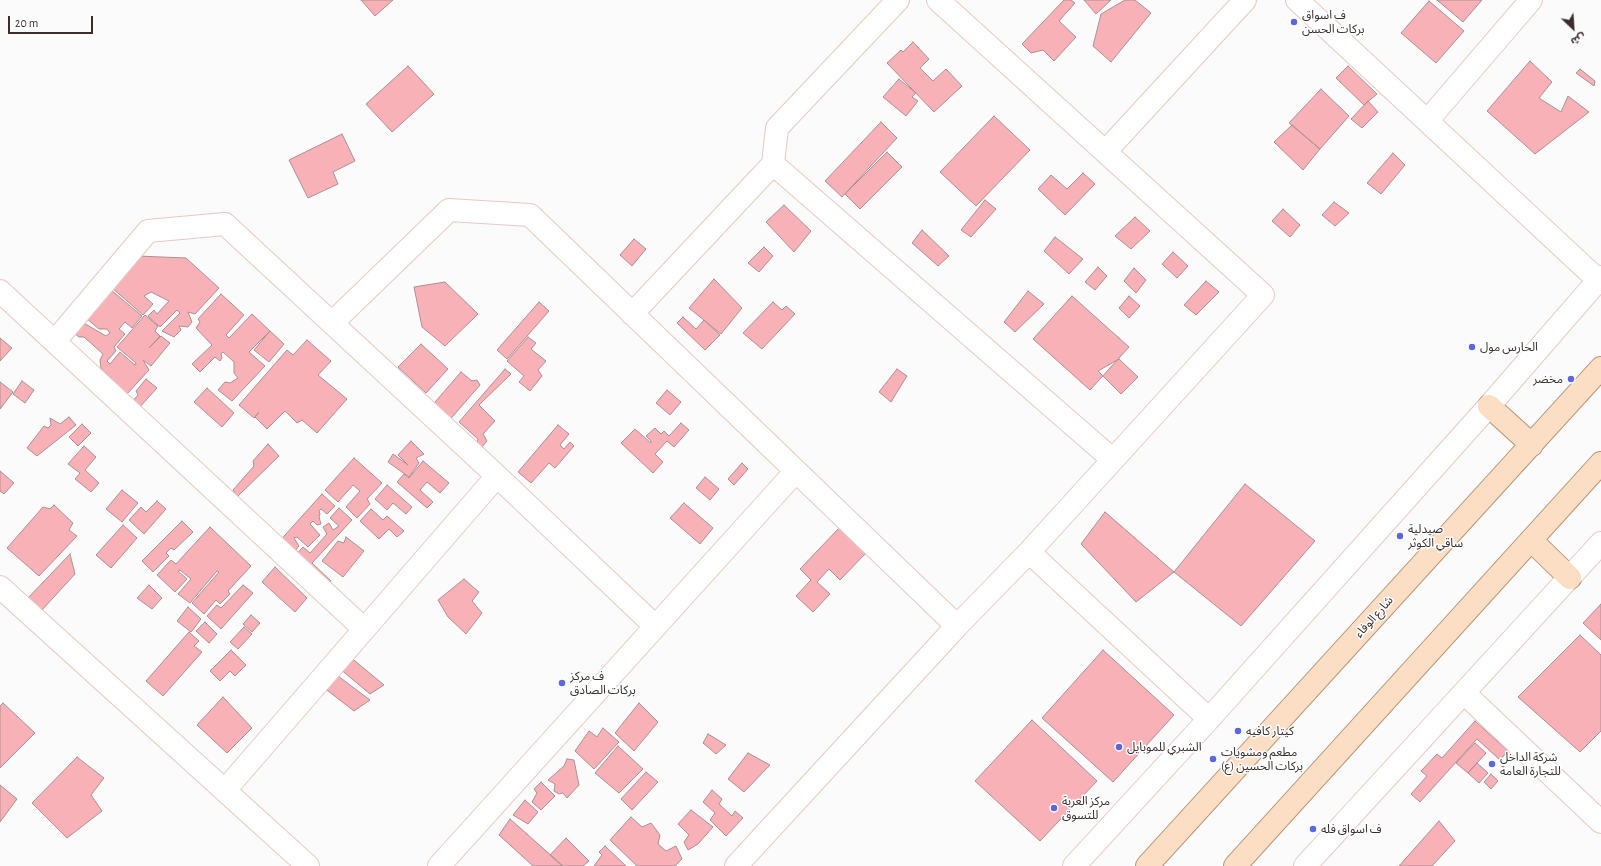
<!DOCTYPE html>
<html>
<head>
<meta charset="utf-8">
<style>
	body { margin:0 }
	#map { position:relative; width:1601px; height:866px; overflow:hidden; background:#fbfbfb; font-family:"Alegreya Sans","Noto Sans Arabic",sans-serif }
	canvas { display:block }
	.north { position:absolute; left:1553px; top:8px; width:40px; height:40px; -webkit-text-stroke:3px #fff; paint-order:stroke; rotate:155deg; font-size:11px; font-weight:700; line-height:16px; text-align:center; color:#392e2b }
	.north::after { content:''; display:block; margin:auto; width:14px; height:18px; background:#392e2b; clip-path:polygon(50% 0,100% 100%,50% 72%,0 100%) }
	.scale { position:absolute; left:8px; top:16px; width:85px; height:18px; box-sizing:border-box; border:2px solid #392e2b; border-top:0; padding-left:5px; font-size:12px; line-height:14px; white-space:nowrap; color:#392e2b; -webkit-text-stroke:3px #fff; paint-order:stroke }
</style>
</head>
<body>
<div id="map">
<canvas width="1601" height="866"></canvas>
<div class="north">ش</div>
<div class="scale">20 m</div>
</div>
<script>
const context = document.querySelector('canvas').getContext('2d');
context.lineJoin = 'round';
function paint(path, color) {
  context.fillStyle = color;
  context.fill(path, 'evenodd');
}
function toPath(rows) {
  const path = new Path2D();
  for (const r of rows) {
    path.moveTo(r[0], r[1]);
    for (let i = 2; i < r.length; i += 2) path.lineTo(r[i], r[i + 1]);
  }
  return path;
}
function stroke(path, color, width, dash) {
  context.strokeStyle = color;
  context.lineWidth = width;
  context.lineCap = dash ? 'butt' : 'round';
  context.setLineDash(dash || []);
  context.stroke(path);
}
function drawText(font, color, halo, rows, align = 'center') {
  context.font = font + ' "Alegreya Sans","Noto Sans Arabic",sans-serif';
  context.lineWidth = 3;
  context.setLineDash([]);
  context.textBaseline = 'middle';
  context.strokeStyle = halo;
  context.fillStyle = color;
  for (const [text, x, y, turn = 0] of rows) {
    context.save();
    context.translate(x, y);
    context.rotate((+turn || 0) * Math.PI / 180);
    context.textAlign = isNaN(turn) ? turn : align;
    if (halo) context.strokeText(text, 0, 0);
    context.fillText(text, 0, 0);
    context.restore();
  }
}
const building = toPath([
	[361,0,393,0,375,16,361,0],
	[1064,0,1071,0,1075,3,1059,21,1076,37,1054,61,1043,50,1031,53,1022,44,1064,0],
	[1084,0,1111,0,1096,14,1084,0],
	[1125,0,1135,0,1151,13,1111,62,1093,46,1101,14,1125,0],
	[1437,0,1482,0,1463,22,1437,0],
	[1429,1,1464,31,1436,63,1401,33,1429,1],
	[913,42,929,59,920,68,933,81,946,69,962,86,934,112,887,63,901,50,903,52,913,42],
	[1530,61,1552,82,1539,98,1561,112,1568,96,1589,112,1535,154,1487,111,1530,61],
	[408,66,434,94,392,132,366,104,408,66],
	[1348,66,1377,94,1364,105,1336,78,1348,66],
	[1580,69,1595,81,1594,86,1576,73,1580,69],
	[899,79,916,93,912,97,918,101,906,116,883,97,899,79],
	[1321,89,1349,116,1320,149,1289,123,1321,89],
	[1368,101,1378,112,1362,128,1351,119,1368,101],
	[994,116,1030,150,976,206,940,172,994,116],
	[881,122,897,138,842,197,825,181,881,122],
	[1292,125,1320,149,1303,170,1274,142,1292,125],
	[342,134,355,161,333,172,338,184,308,198,289,160,342,134],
	[887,152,902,167,860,209,845,194,887,152],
	[1393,153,1405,165,1381,194,1367,183,1393,153],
	[1083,173,1095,184,1065,215,1038,189,1051,175,1067,189,1083,173],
	[985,200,996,209,971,237,961,230,985,200],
	[1334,202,1349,213,1335,226,1322,215,1334,202],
	[784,205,811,231,794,252,766,222,784,205],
	[1283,209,1300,225,1290,237,1272,221,1283,209],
	[1135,217,1150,231,1131,249,1115,236,1135,217],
	[922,230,949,256,938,266,912,243,922,230],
	[1055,237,1083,259,1069,274,1044,251,1055,237],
	[634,239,646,249,632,266,620,255,634,239],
	[764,247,773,256,759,272,748,263,764,247],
	[1173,252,1188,266,1177,278,1162,264,1173,252],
	[137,256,186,258,219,288,195,314,188,312,192,322,188,327,179,326,181,330,174,337,162,331,180,313,177,310,160,327,148,316,154,310,157,314,169,301,151,292,144,296,153,304,143,315,111,287,137,256],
	[1098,267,1107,276,1095,290,1085,282,1098,267],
	[1134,268,1146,280,1136,293,1124,281,1134,268],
	[714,279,742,308,721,334,689,308,714,279],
	[1206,281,1219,292,1196,315,1184,305,1206,281],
	[445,282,478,314,445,346,422,327,414,287,445,282],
	[111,290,142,316,132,328,125,322,119,329,125,334,114,347,116,351,107,361,110,364,120,352,135,365,136,363,117,347,145,315,158,326,155,331,160,336,149,348,161,336,170,343,151,366,143,360,149,370,127,394,101,369,100,360,103,354,84,337,79,337,75,334,82,322,106,336,110,333,107,329,99,329,86,318,111,290],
	[1028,291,1044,304,1015,332,1004,322,1028,291],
	[221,294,244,315,226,335,229,338,252,314,270,331,249,352,265,366,232,401,218,390,225,382,230,383,238,378,234,373,234,362,223,352,221,354,222,358,220,361,215,357,200,372,192,364,212,345,196,328,200,322,198,319,221,294],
	[1072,296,1129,347,1090,390,1033,339,1072,296],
	[1129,296,1140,306,1129,318,1119,308,1129,296],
	[539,302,549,311,507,359,497,350,539,302],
	[773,302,782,310,786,306,795,314,762,349,743,333,773,302],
	[683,317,696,329,704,320,720,335,705,350,677,323,683,317],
	[270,331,284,344,269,362,254,350,270,331],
	[528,337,536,343,531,349,546,361,538,370,542,376,530,391,519,382,524,376,507,361,528,337],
	[0,338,12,348,0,361,0,338],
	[307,340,331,361,318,375,347,399,317,433,302,420,297,423,285,411,267,429,255,417,259,412,254,418,239,405,287,350,293,355,307,340],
	[421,344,448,369,426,393,398,367,421,344],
	[1119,359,1138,377,1121,394,1098,371,1119,359],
	[505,369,511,374,479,405,495,421,483,434,487,441,482,447,477,443,478,439,459,422,505,369],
	[897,369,907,376,891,402,879,392,897,369],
	[461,372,472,381,477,380,480,385,446,424,429,409,461,372],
	[146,379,157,388,138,409,131,403,138,395,136,391,146,379],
	[22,381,34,390,25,403,13,394,22,381],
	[0,382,13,392,0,409,0,382],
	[207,388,234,413,222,427,194,402,207,388],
	[667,390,681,402,670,415,656,403,667,390],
	[69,417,76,425,37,456,27,448,44,426,48,428,51,425,50,418,60,424,69,417],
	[681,423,689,430,674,447,667,441,655,454,663,462,653,473,621,443,635,429,651,443,651,441,646,436,655,428,661,434,664,431,669,436,681,423],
	[82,424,91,433,78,446,69,437,82,424],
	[558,425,569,434,560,445,564,449,570,442,574,446,555,468,549,463,531,483,518,472,558,425],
	[411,441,424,454,416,458,419,463,409,477,388,462,393,454,408,465,398,455,411,441],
	[268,444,279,456,237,497,233,490,254,466,253,461,268,444],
	[84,446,96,457,85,470,99,483,91,492,75,479,80,473,68,464,84,446],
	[354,458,382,483,367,499,370,504,357,518,346,507,360,491,353,485,338,502,325,490,354,458],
	[423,461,449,483,440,493,427,482,420,490,433,502,427,508,397,482,404,474,409,478,423,461],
	[742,463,748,469,734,485,728,479,742,463],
	[0,471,14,483,4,494,0,491,0,471],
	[705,477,719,489,710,500,696,488,705,477],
	[1245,484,1315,541,1241,626,1174,572,1245,484],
	[387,485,412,507,406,514,393,503,387,510,375,499,387,485],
	[122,490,138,503,122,522,106,509,122,490],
	[322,494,335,506,327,514,321,509,319,511,320,514,319,517,321,524,317,525,313,521,310,524,320,535,308,547,297,537,294,538,299,546,291,556,277,544,322,494],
	[157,501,166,509,144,534,129,520,141,507,146,512,157,501],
	[684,503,713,528,700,544,670,518,684,503],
	[54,505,73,523,69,530,77,536,39,576,7,548,43,507,50,509,54,505],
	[339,508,352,520,312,563,331,581,323,590,291,560,303,547,310,553,327,534,323,527,329,523,333,530,339,526,330,518,339,508],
	[371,509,383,520,387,516,404,531,397,537,389,529,379,539,360,521,371,509],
	[1105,512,1174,572,1136,602,1081,544,1105,512],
	[182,521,193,532,174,550,171,548,166,553,169,556,153,572,142,561,182,521],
	[123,525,137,538,111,568,96,555,123,525],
	[210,527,251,566,228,591,230,594,220,604,216,600,204,614,192,603,219,572,217,571,190,603,178,594,191,579,180,570,178,571,187,579,175,592,157,575,171,560,176,564,210,527],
	[840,527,866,553,840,580,829,569,817,582,830,594,813,612,796,596,811,580,800,569,840,527],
	[346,537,364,551,343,577,322,561,338,541,344,543,346,537],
	[70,554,75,574,42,610,28,598,70,554],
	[275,567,307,598,295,612,262,582,275,567],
	[464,579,479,592,472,601,482,613,466,634,448,617,438,600,464,579],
	[149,585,162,598,152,609,137,598,149,585],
	[243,585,253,593,221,629,207,616,217,605,221,608,243,585],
	[1601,604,1601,640,1583,623,1601,604],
	[188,607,201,619,191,632,177,621,188,607],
	[251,615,260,623,252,632,243,624,251,615],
	[205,622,217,634,209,643,196,631,205,622],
	[244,627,252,634,238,649,230,642,244,627],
	[189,632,199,641,194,646,202,652,163,696,146,681,189,632],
	[1580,635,1601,655,1601,731,1580,752,1518,697,1580,635],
	[231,650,246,665,235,676,230,671,220,681,210,671,231,650],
	[1103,650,1174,715,1113,782,1042,718,1103,650],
	[349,656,384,685,370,694,339,668,349,656],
	[334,673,370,700,354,711,323,687,334,673],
	[223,697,252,728,227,753,197,725,223,697],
	[3,703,35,733,0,768,0,706,3,703],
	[639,703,658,722,634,751,615,733,639,703],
	[1032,720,1097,781,1040,841,975,781,1032,720],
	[1475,721,1508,751,1500,760,1477,739,1420,802,1411,794,1427,776,1421,771,1437,754,1442,758,1475,721],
	[603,728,619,742,594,769,575,751,589,731,597,737,603,728],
	[708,734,726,745,716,754,703,743,708,734],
	[1475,743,1486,753,1468,773,1456,763,1475,743],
	[618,746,643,769,619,793,595,773,618,746],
	[748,753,770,765,744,792,728,779,748,753],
	[77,757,104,778,91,795,102,811,67,838,32,803,77,757],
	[567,759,574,760,579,785,567,798,563,793,559,794,554,791,555,784,548,780,564,766,567,759],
	[1477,763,1488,773,1479,783,1468,773,1477,763],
	[646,772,658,782,632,810,621,799,646,772],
	[1491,774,1498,781,1491,789,1484,782,1491,774],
	[541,782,555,796,541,810,532,802,537,793,534,789,541,782],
	[0,785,17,799,0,822,0,785],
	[712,790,722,799,719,804,732,816,735,811,743,818,726,836,710,820,715,813,703,802,712,790],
	[525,800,538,812,528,824,513,815,525,800],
	[691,810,713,827,698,844,688,850,684,842,689,835,678,824,691,810],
	[631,817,642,827,651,823,660,835,658,844,666,851,676,846,682,859,675,866,637,866,610,840,631,817],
	[510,819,563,866,533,866,499,835,510,819],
	[1439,821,1455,841,1432,866,1399,866,1439,821],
	[566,838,589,861,583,866,562,866,550,855,566,838],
	[605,846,626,866,594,866,602,855,599,852,605,846]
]);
paint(building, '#f9b1b8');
stroke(building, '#ab8f91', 1);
const minor = toPath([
	[1297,0,1598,280],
	[1428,120,1531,0],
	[1105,152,1245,0],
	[773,164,1112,459],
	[0,291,364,629],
	[632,314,773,164,777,128,898,0],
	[332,323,449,210,530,215,957,626],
	[55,341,148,231,225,224,497,476,655,626],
	[1029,552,1209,719],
	[0,587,308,866],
	[1464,693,1601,822],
	[226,789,497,476],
	[439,866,796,471],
	[736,866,957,626,1029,552,1263,295,938,0],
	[1074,866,1209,719,1489,406,1601,277],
	[1305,866,1601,543]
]);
const major = toPath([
	[1489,406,1532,445],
	[1531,540,1570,578],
	[1147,866,1601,368],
	[1235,866,1601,463]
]);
stroke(minor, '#e6cac1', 24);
stroke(major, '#b69275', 24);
stroke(minor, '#fff', 22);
stroke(major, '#fcdec4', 22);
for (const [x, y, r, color] of [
	[1294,22,4,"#5b67df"],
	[1472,347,4,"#5b67df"],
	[1571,379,4,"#5b67df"],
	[1400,536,4,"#5b67df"],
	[562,683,4,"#5b67df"],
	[1238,731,4,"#5b67df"],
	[1119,747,4,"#5b67df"],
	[1213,759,4,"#5b67df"],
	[1492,764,4,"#5b67df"],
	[1054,808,4,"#5b67df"],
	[1313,829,4,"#5b67df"]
]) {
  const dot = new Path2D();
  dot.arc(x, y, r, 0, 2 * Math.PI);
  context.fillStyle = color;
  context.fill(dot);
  stroke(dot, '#fff', 1.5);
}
drawText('12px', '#392e2b', '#fff', [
	["ف اسواق",1302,15],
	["بركات الحسن",1302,29],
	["الحارس مول",1480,347],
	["مخضر",1563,379,"right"],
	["صيدلية",1408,529],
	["ساقي الكوثر",1408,543],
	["ف مركز",570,676],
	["بركات الصادق",570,690],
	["كيتار كافيه",1246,731],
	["الشبري للموبايل",1127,747],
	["مطعم ومشويات",1221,752],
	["بركات الحسين (ع)",1221,766],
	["شركة الداخل",1500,757],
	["للتجارة العامة",1500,771],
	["مركز العربة",1062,801],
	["للتسوق",1062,815],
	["ف اسواق فله",1321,829]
], 'left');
drawText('12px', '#392e2b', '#fff', [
	["شارع الوفاء",1374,617,-48]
]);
</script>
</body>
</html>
